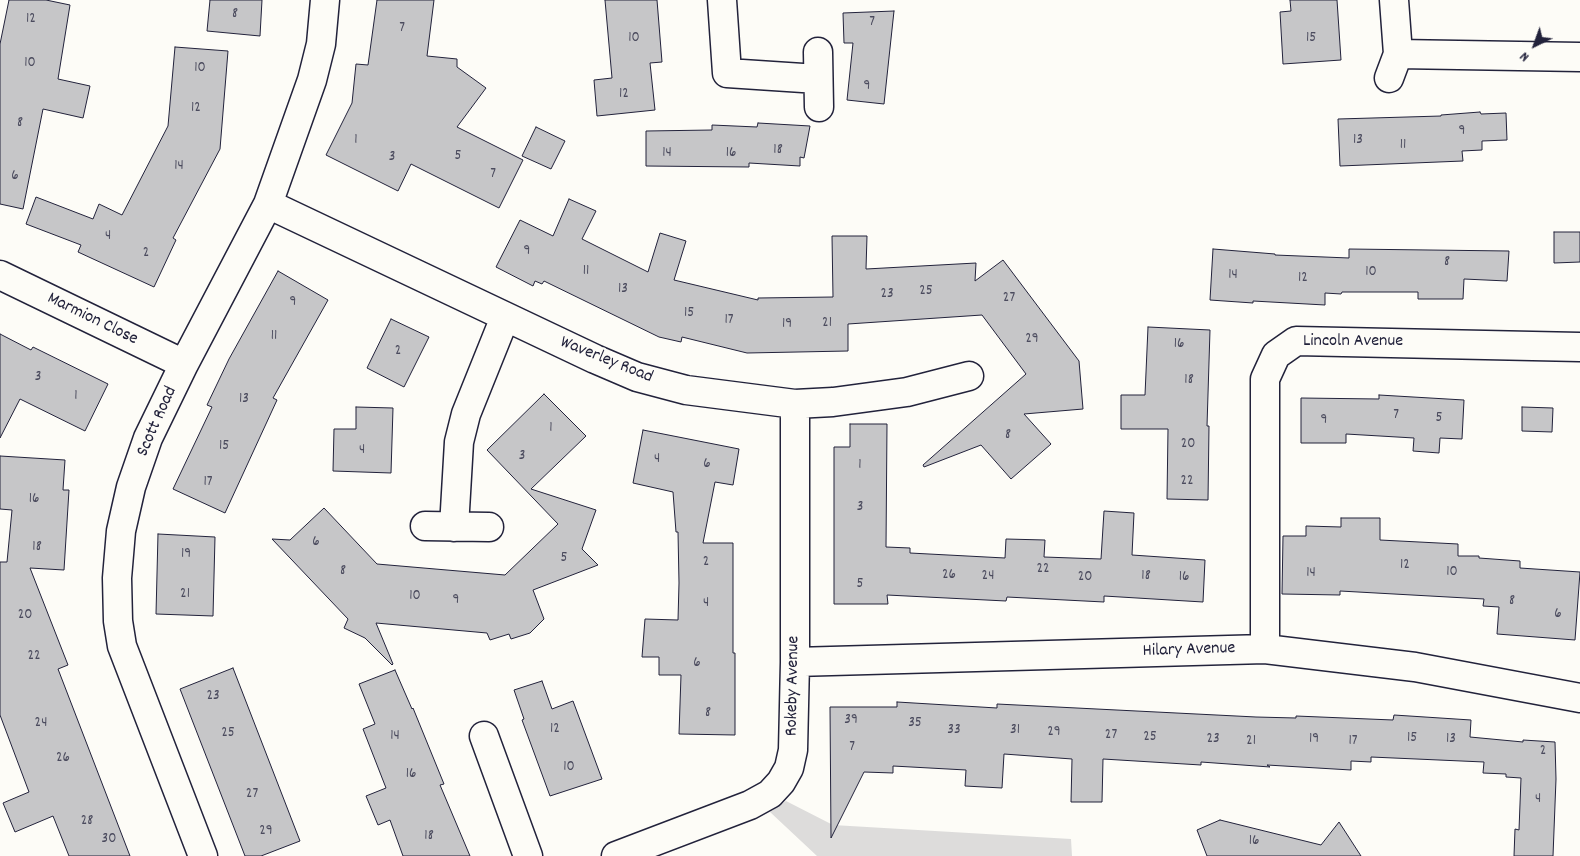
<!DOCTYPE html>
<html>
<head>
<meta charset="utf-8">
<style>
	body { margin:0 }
	#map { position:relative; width:1580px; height:856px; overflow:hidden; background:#fdfcf7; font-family:Dekko,sans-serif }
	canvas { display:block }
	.north { position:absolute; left:1510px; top:20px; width:50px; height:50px; -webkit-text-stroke:4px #fdfcf7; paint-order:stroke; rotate:222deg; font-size:14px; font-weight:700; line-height:20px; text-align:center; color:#22223b }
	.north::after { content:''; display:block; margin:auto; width:18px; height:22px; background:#22223b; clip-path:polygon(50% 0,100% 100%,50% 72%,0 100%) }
</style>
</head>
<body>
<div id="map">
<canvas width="1580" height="856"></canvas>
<div class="north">N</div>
</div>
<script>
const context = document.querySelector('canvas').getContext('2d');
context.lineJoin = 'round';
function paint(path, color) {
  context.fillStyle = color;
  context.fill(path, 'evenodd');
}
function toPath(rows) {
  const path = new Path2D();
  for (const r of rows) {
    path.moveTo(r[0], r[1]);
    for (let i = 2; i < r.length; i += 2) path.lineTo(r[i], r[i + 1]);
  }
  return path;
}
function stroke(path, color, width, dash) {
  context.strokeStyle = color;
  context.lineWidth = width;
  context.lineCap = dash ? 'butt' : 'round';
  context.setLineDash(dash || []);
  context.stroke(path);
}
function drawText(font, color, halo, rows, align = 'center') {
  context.font = font + ' Dekko,sans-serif';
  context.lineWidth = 4;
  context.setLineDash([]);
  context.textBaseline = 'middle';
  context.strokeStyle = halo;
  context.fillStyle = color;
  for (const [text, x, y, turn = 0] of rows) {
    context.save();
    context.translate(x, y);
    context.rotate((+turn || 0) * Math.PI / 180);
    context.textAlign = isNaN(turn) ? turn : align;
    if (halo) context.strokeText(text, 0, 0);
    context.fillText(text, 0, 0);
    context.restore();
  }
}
paint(toPath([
	[786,801,833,825,1071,839,1072,856,817,856,770,812]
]), '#dddcdb');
const building = toPath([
	[9,0,46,0,70,5,58,79,90,86,83,118,43,109,23,209,0,204,0,44,9,0],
	[210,0,262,0,260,36,207,31,210,0],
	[377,0,434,0,427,56,457,59,457,67,486,88,457,127,523,160,499,208,411,164,398,191,326,155,352,103,356,64,368,65,377,0],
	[605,0,657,0,662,62,650,63,655,110,597,116,594,80,612,78,605,0],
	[1290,0,1337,0,1341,60,1283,64,1280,12,1291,11,1290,0],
	[894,11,884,104,847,100,853,43,844,43,843,13,894,11],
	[175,47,228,51,220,149,173,238,176,240,154,287,78,252,81,245,26,224,36,197,93,219,99,204,122,215,168,126,175,47],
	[1480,112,1481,114,1506,113,1507,140,1482,141,1482,150,1462,151,1463,161,1340,166,1338,119,1441,116,1441,115,1480,112],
	[758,123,810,126,804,158,800,157,800,166,749,163,749,167,646,166,646,131,712,130,712,125,757,127,758,123],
	[536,127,565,141,551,169,522,156,536,127],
	[569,199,596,211,582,239,648,272,660,233,686,241,674,280,758,300,758,298,833,297,832,236,867,236,866,269,976,263,975,281,1003,260,1079,361,1083,409,1024,414,1051,444,1011,479,981,445,924,467,923,465,1026,374,982,315,848,324,848,351,747,353,682,337,681,342,659,337,544,281,542,284,535,281,533,286,496,267,520,220,553,236,569,199],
	[1554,232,1580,232,1580,262,1554,263,1554,232],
	[1213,249,1275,254,1275,255,1349,258,1349,249,1509,251,1507,281,1464,279,1463,299,1418,299,1418,292,1342,292,1341,294,1325,293,1325,305,1253,301,1253,303,1210,300,1213,249],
	[278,271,328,300,273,398,277,400,225,513,173,489,212,407,207,405,229,359,278,271],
	[391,319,429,337,404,387,367,368,391,319],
	[1148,327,1210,330,1207,426,1209,426,1208,500,1167,499,1168,429,1121,429,1121,395,1145,395,1148,327],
	[0,334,31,350,33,347,108,384,85,431,20,399,0,438,0,334],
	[544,394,586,436,531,489,596,510,582,549,598,565,533,590,544,619,530,633,511,639,509,634,490,640,487,633,376,623,393,664,392,665,365,638,344,628,348,619,272,539,290,540,324,508,377,564,505,575,558,524,487,450,544,394],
	[1379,395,1464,400,1462,439,1440,438,1439,453,1413,451,1414,438,1346,434,1346,443,1301,443,1301,398,1379,399,1379,395],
	[356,407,393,408,391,473,333,471,334,429,356,429,356,407],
	[1522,407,1553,408,1552,432,1522,431,1522,407],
	[850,424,887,424,886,547,910,548,910,553,1005,558,1006,539,1045,540,1044,557,1101,559,1104,511,1134,513,1132,555,1205,560,1203,602,1104,596,1104,602,1007,597,1006,601,887,595,888,604,834,604,834,447,850,447,850,424],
	[643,430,739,449,733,485,715,482,703,543,733,543,733,653,735,653,735,735,679,734,681,675,659,675,659,657,642,657,645,619,678,620,679,583,678,532,676,532,673,492,633,483,643,430],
	[0,456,65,460,63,490,69,490,64,570,30,568,68,665,58,669,130,856,69,856,53,816,15,832,3,803,29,792,0,715,0,562,7,562,12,510,0,509,0,456],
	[1341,518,1380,518,1380,540,1458,544,1458,556,1479,556,1479,558,1520,561,1520,568,1580,572,1575,640,1497,634,1499,607,1483,606,1484,599,1340,591,1340,595,1282,594,1283,536,1306,536,1306,526,1341,527,1341,518],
	[158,534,215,537,213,616,156,614,158,534],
	[233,668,300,841,261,856,245,856,180,689,233,668],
	[395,670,412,709,413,708,444,784,440,785,470,856,403,856,390,820,378,825,366,796,386,788,363,729,375,724,359,684,395,670],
	[542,681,552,709,573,701,602,779,550,796,522,720,524,719,514,690,542,681],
	[897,702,997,708,997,704,1256,717,1296,718,1296,716,1393,720,1394,715,1471,720,1470,737,1523,742,1523,740,1555,742,1556,779,1553,856,1514,856,1515,829,1519,830,1521,778,1506,777,1506,774,1483,773,1484,762,1371,757,1371,762,1351,761,1351,770,1267,765,1270,767,1201,762,1201,765,1103,759,1102,802,1071,802,1072,759,1004,754,1002,788,965,786,966,770,893,766,893,773,864,772,831,838,830,707,897,707,897,702],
	[1220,820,1321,845,1339,822,1361,856,1207,856,1197,830,1220,820]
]);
paint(building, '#c6c6c8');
stroke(building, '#22223b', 1);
const street = toPath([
	[722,0,727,73,818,79],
	[818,52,819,107],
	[1398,54,1580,57],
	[1389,78,1398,54,1394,0],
	[268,204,595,359,637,377,686,390,795,404,833,402,907,392,969,376],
	[0,275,184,364],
	[425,526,489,527],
	[454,527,459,442,466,414,505,317],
	[1265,649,1265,379,1276,355,1296,341,1580,347],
	[795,662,1265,649,1415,667,1580,698],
	[484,736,528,856],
	[203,856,122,646,118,621,117,578,121,531,131,487,148,438,184,364,268,204,312,80,321,44,325,0],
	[616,856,750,805,770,794,781,782,789,768,793,750,795,662,795,404]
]);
stroke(street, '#22223b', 31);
stroke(street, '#fdfcf7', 28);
drawText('15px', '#4b4b5e', null, [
	["8",235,15],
	["12",31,20],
	["7",872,23],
	["7",402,29],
	["10",634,39],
	["15",1311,39],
	["10",30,64],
	["10",200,69],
	["9",867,87],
	["12",624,95],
	["12",196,109],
	["8",20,124],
	["9",1462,132],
	["1",356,141],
	["13",1358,141],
	["11",1403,146],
	["18",778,151],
	["14",667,154],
	["16",731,154],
	["5",458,157],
	["3",392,158],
	["14",179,167],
	["7",493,175],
	["6",15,177],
	["4",108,237],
	["9",527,252],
	["2",146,254],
	["8",1447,263],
	["11",586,272],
	["10",1371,273],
	["14",1233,276],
	["12",1303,279],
	["13",623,290],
	["25",926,292],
	["23",887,295],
	["27",1009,299],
	["9",293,303],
	["15",689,314],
	["17",729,321],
	["21",827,324],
	["19",787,325],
	["11",274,337],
	["29",1032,340],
	["16",1179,345],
	["2",398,352],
	["3",38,378],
	["18",1189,381],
	["1",76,397],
	["13",244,400],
	["7",1396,416],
	["5",1439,419],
	["9",1324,421],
	["1",551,429],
	["8",1008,436],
	["20",1188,445],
	["15",224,447],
	["4",362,451],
	["3",522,457],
	["4",657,460],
	["6",707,465],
	["1",860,466],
	["22",1187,482],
	["17",208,483],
	["16",34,500],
	["3",860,508],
	["6",316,543],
	["18",37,548],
	["19",186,555],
	["5",564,559],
	["2",706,563],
	["12",1405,566],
	["22",1043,570],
	["8",343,572],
	["10",1452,573],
	["14",1311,574],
	["26",949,576],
	["24",988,577],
	["18",1146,577],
	["20",1085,578],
	["16",1184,578],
	["5",860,585],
	["21",185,595],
	["10",415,597],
	["9",456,601],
	["8",1512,602],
	["4",706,604],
	["6",1558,615],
	["20",25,616],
	["22",34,657],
	["6",697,664],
	["23",213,697],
	["8",708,714],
	["39",851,721],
	["24",41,724],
	["35",915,724],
	["12",555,730],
	["33",954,731],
	["31",1015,731],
	["29",1054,733],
	["25",228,734],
	["27",1111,736],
	["14",395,737],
	["25",1150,738],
	["15",1412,739],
	["23",1213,740],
	["19",1314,740],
	["13",1451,740],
	["21",1251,742],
	["17",1353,742],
	["7",852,748],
	["2",1543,752],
	["26",63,759],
	["10",569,768],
	["16",411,775],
	["27",252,795],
	["4",1538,800],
	["28",87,822],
	["29",266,832],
	["18",429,837],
	["30",109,840],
	["16",1254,842]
]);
drawText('18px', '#22223b', '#fdfcf7', [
	["Marmion Close",92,320,26],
	["Lincoln Avenue",1353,343],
	["Waverley Road",606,361,22],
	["Scott Road",158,422,-66],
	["Hilary Avenue",1189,651,-2],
	["Rokeby Avenue",794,686,-89]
]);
</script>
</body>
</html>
